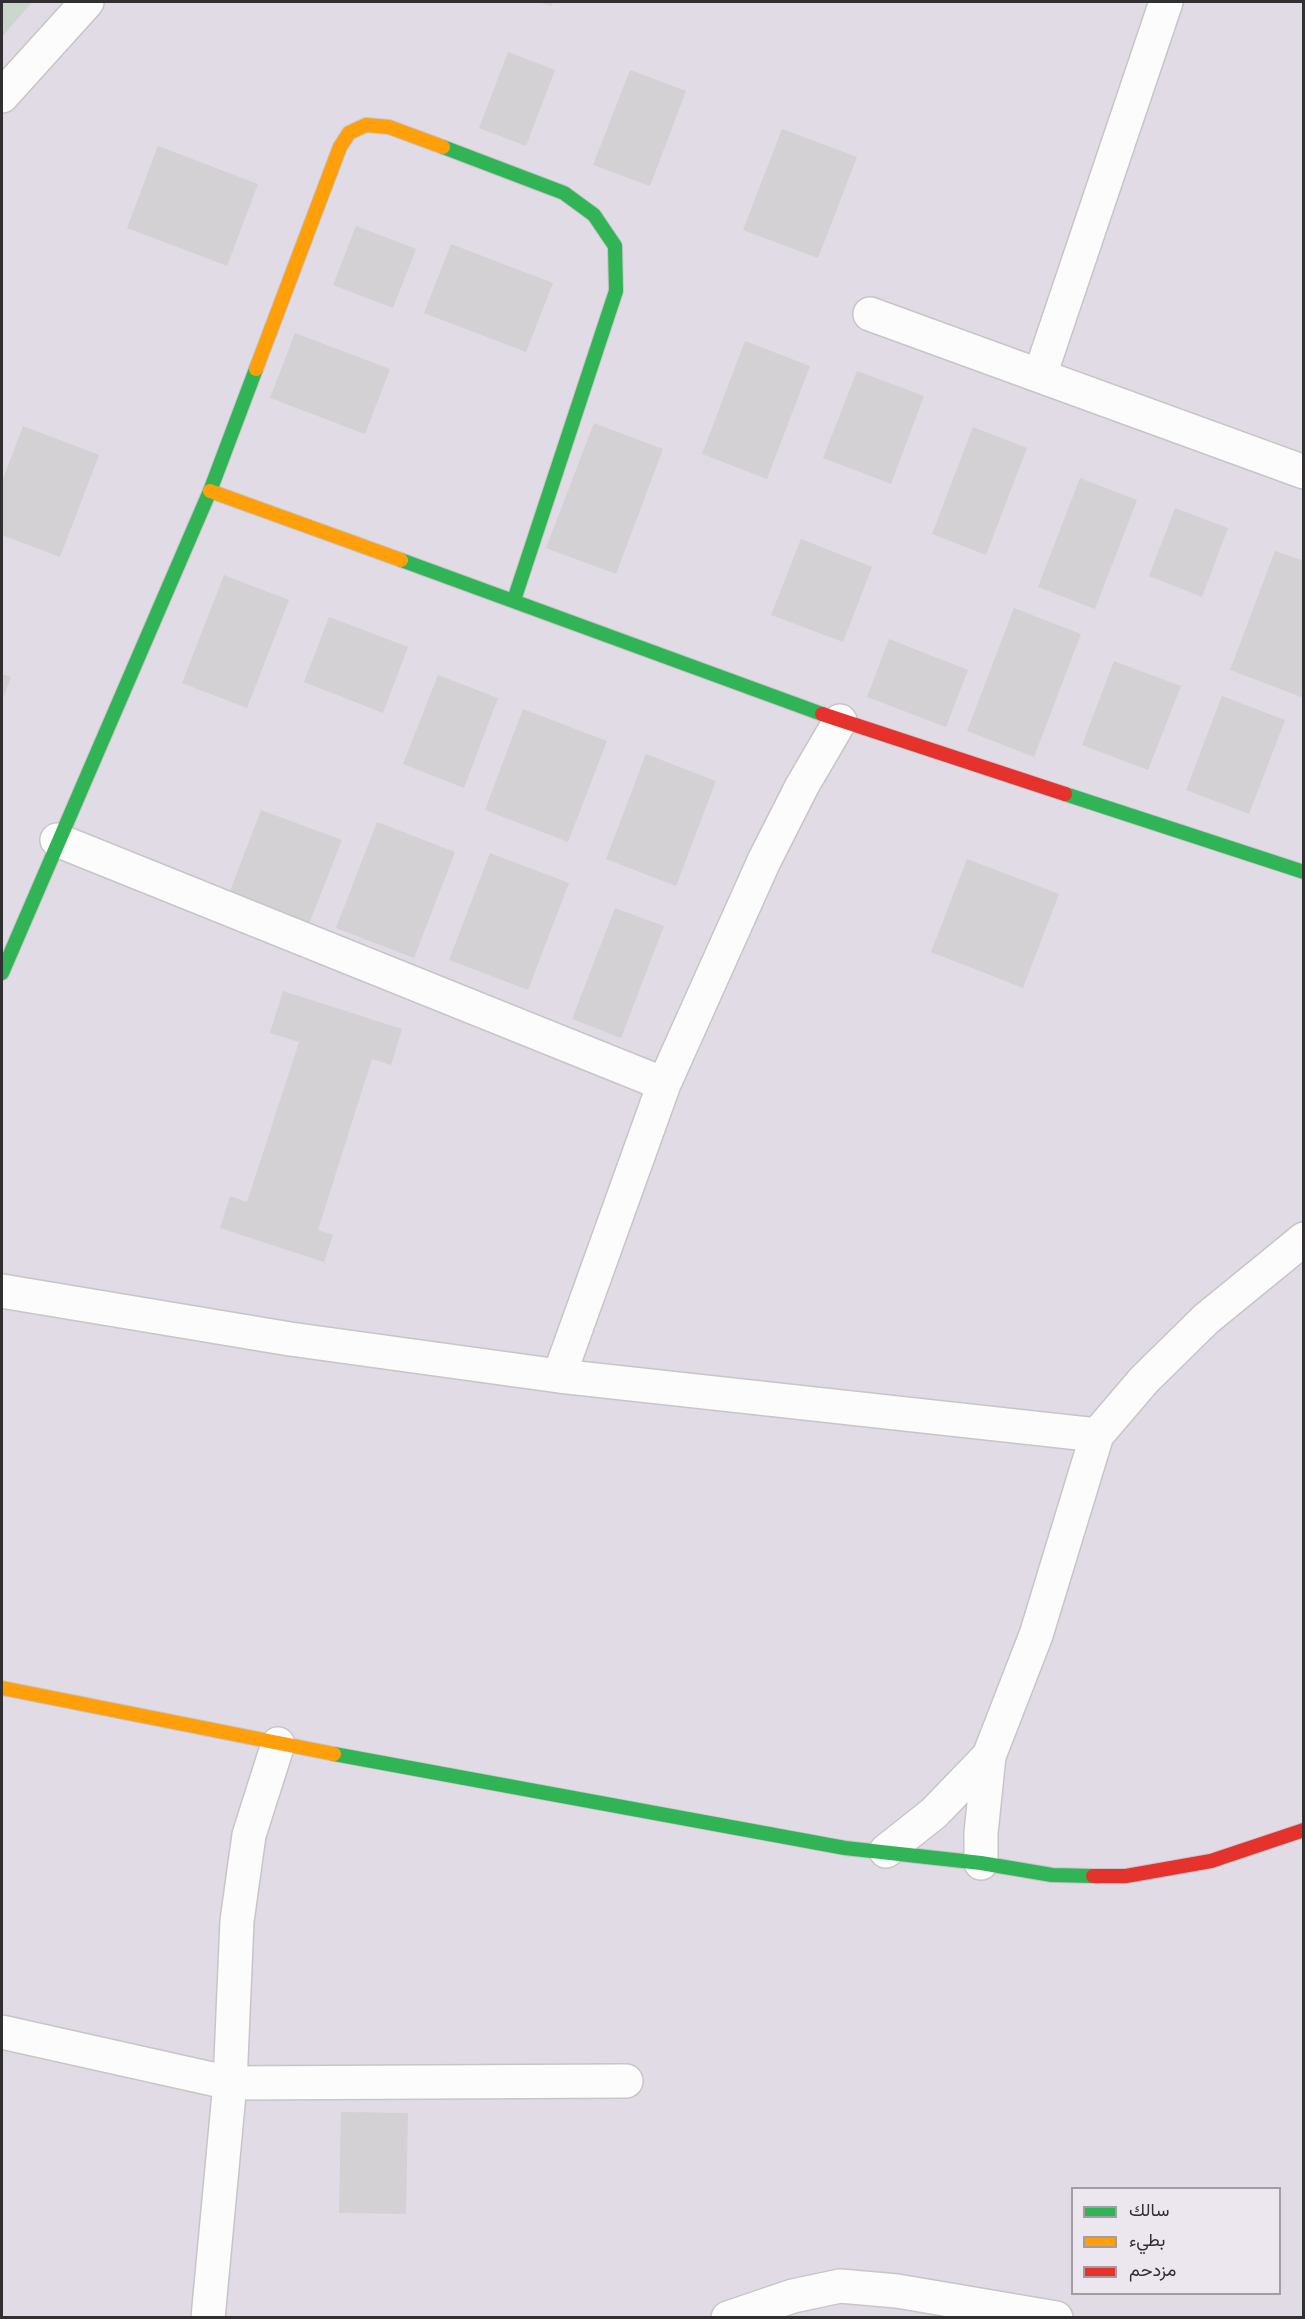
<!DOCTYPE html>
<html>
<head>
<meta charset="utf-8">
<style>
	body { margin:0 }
	#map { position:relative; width:1305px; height:2319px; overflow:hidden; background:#ebe9ed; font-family:Overpass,Vazirmatn,sans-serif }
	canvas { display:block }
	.frame { position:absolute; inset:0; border:3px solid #312f32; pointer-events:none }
	.legend { position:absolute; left:1071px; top:2187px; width:210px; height:108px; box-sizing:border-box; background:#ece7ef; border:2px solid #a19da3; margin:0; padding:8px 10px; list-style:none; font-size:18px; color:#312f32 }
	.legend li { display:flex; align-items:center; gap:12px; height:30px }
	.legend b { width:30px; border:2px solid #a19da3 }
</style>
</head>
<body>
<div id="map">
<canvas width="1305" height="2319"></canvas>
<div class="frame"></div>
<ul class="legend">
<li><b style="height:8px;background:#30b455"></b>سالك</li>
<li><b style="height:8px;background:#ff9f0a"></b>بطيء</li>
<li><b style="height:8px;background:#e5322d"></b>مزدحم</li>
</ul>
</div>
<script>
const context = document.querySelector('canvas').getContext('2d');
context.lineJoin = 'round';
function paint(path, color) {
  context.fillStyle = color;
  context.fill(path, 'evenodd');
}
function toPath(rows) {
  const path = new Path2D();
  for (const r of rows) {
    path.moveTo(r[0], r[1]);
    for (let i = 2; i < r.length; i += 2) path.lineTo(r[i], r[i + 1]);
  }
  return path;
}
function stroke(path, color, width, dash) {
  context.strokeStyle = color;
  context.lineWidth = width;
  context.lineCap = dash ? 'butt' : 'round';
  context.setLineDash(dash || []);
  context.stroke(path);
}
paint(toPath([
	[2,2,1303,2,1303,2317,2,2318],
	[1072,2188,1280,2188,1280,2294,1072,2294]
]), '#e1dbe5');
paint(toPath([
	[2,2,32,2,2,37]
]), '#cbd7cd');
paint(toPath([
	[538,2,553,2,551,6],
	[508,52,555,70,526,146,479,128],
	[630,70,686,91,650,186,593,165],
	[782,129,857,157,818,258,743,230],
	[158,146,258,184,227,266,127,228],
	[356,226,416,249,393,308,333,285],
	[451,244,553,283,526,352,424,313],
	[295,333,390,369,365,434,270,398],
	[745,341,810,366,767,479,702,454],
	[857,371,924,396,891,484,823,458],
	[594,423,663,449,616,574,546,548],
	[23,426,99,455,60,557,2,535,2,482],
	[973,427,1027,448,986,555,932,534],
	[1080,478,1137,500,1095,609,1038,587],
	[1175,508,1228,528,1202,597,1149,576],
	[801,539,872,567,843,642,771,615],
	[1275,551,1304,561,1304,698,1230,670],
	[224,575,289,600,247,708,182,683],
	[1014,608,1081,634,1034,757,967,731],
	[329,617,408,647,383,713,304,682],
	[889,639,968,670,946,727,867,697],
	[1114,661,1181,686,1148,770,1082,745],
	[2,674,11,677,2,701],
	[438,675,498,698,464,788,403,764],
	[1222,696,1285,720,1249,814,1186,790],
	[523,709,607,741,568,842,485,810],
	[646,754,716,781,676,886,606,859],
	[261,810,342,840,307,929,227,899],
	[377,822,455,852,414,958,336,928],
	[490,853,569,883,528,990,449,960],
	[967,859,1059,894,1023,988,931,952],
	[615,908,664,926,621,1038,572,1019],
	[283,991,402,1029,391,1065,372,1059,318,1230,333,1235,324,1262,220,1228,230,1196,247,1202,299,1042,270,1033],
	[341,2112,408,2113,406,2214,339,2213]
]), '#d3d1d4');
const street = toPath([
	[2,96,87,2],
	[870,314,1304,472],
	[1040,375,1166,2],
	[57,840,664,1084],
	[2,1291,290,1339,559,1376,1097,1435],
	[559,1376,664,1084,764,861,802,786,840,721],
	[886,1851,934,1813,989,1756],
	[981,1863,981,1833,989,1756,1036,1635,1097,1435,1144,1380,1206,1319,1304,1239],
	[2,2032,230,2083,626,2081],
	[208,2318,230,2083,237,1921,249,1835,278,1744],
	[728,2318,793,2296,840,2286,897,2291,1056,2318]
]);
const fast = toPath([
	[443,147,564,193,594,215,615,246,616,291,514,600],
	[401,560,822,714],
	[1065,794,1304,872],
	[2,973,210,491,256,369],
	[334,1754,845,1848,981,1863,1052,1875,1093,1876]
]);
const slow = toPath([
	[256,369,340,147,349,133,366,125,389,127,443,147],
	[210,491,401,560],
	[2,1688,334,1754]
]);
const jam = toPath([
	[822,714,1065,794],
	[1093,1876,1126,1876,1211,1861,1304,1830]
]);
stroke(street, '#c7c5c8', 36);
stroke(fast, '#c7c5c8', 16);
stroke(slow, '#c7c5c8', 16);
stroke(jam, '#c7c5c8', 16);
stroke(street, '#fcfcfc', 33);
stroke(fast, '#30b455', 14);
stroke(slow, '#ff9f0a', 14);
stroke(jam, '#e5322d', 14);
</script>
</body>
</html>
